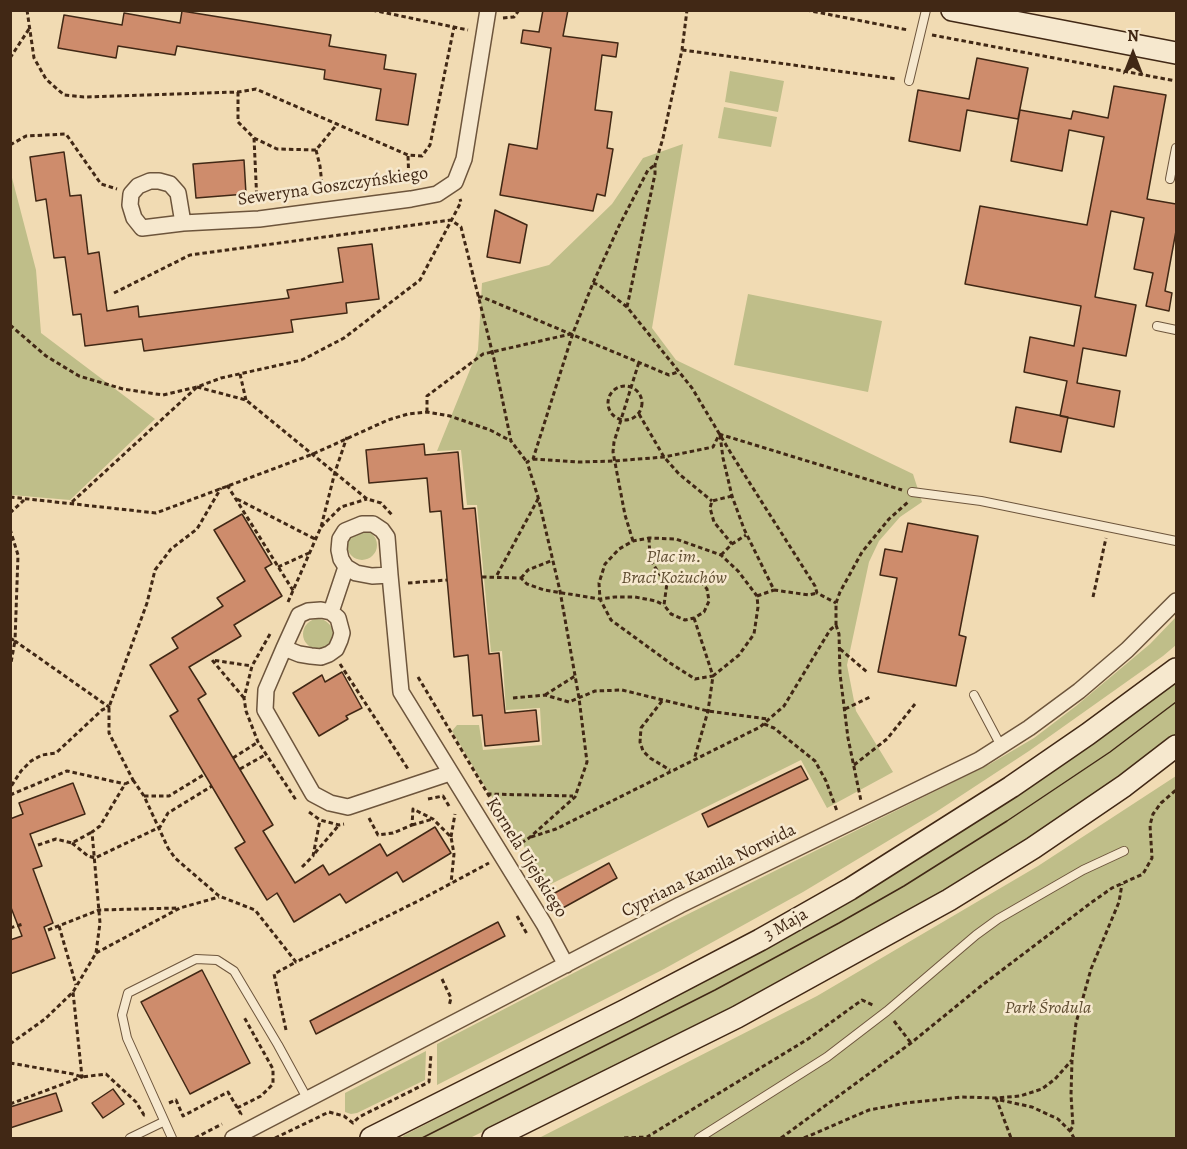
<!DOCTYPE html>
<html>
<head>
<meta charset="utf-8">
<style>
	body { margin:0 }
	#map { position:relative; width:1187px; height:1149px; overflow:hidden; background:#f1dbb3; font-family:Alegreya,serif }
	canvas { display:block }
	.frame { position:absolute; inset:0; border:12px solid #412815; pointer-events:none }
	.north { position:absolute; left:1103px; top:24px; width:60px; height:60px; -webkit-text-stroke:4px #f6e8ce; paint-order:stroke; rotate:0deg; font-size:16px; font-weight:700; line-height:24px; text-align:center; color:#412815 }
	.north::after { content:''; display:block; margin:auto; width:21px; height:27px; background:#412815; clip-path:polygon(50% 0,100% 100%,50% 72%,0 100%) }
</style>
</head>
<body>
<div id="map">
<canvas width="1187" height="1149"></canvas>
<div class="frame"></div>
<div class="north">N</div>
</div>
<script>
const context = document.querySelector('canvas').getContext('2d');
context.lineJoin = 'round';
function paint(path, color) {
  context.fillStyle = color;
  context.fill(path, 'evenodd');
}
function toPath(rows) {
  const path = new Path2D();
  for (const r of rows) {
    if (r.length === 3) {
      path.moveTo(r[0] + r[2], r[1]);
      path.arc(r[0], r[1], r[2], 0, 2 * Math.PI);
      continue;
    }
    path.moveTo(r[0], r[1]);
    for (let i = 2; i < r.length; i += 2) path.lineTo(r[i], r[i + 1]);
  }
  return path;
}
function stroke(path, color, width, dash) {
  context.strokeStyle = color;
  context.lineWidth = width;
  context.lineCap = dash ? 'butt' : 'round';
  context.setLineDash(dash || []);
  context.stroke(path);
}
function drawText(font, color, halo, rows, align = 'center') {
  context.font = font + ' Alegreya,serif';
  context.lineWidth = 5;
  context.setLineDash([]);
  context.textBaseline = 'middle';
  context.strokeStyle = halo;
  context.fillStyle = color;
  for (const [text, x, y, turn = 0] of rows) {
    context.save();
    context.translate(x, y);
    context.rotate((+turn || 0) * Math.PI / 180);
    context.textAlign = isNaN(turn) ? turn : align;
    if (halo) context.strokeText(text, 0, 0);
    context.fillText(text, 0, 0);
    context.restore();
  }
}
paint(toPath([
	[730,71,784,81,778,112,725,102],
	[724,107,777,117,771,147,718,138],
	[683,144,652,328,676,360,913,474,922,502,900,517,879,541,869,562,847,665,856,711,893,772,827,808,801,760,549,885,484,785,452,731,457,725,479,725,483,750,542,745,540,708,506,710,502,651,491,652,477,505,467,505,461,450,437,451,478,350,482,283,549,265,612,204,643,158],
	[11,174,36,270,41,333,155,419,70,500,11,495],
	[748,294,882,321,868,392,734,365],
	[362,545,15],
	[1176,617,1176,645,1163,656,1029,751,936,812,803,892,664,969,437,1085,437,1044,664,926,990,764,1034,738,1076,706,1150,644],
	[318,634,15],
	[1176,683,1176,734,1056,821,943,892,783,982,470,1138,404,1138,403,1136,729,968,836,908,1056,770],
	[1176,776,1176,1138,539,1138,817,996,1038,866],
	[426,1051,425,1080,357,1113,351,1114,345,1112,345,1093]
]), '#bfbe89');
const building = toPath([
	[543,10,568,10,563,36,618,43,616,57,602,55,595,110,612,112,607,148,613,149,605,196,597,194,593,211,500,195,509,144,537,149,551,48,521,43,523,30,539,32,543,10],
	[182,11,331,35,329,46,386,55,384,69,416,74,408,125,376,120,381,89,324,79,325,70,177,46,175,55,118,46,116,58,58,48,64,15,122,25,124,13,180,23,182,11],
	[977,58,1028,68,1018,119,967,110,960,151,909,141,918,90,969,99,977,58],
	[1114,86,1166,95,1147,199,1176,204,1176,231,1165,291,1172,293,1169,311,1146,306,1153,273,1134,269,1144,218,1111,211,1095,297,1136,305,1126,356,1083,348,1077,383,1120,391,1114,427,1060,416,1067,381,1024,372,1030,337,1074,346,1081,306,965,284,980,206,1087,225,1104,137,1069,130,1062,171,1011,161,1020,110,1071,119,1073,111,1108,118,1114,86],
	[64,152,70,196,81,195,88,254,99,252,107,311,138,306,139,317,289,298,287,290,343,282,338,248,372,244,379,299,346,303,347,313,291,320,293,332,144,351,142,339,85,346,81,314,73,315,65,257,54,258,46,199,36,201,30,157,64,152],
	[244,160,246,194,196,198,193,164,244,160],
	[495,210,527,225,520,263,487,257,495,210],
	[1016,407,1068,417,1061,452,1010,442,1016,407],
	[424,444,425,455,458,452,463,509,475,508,489,654,499,653,505,713,536,710,539,741,485,746,482,715,473,716,468,655,454,657,441,511,430,512,427,478,369,483,366,450,424,444],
	[242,514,272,564,265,568,282,596,234,625,241,636,189,667,206,694,198,699,273,825,263,831,295,883,323,865,329,875,380,844,387,856,435,827,451,853,403,882,397,872,346,903,340,894,294,922,277,893,267,900,235,848,245,842,170,716,178,711,150,665,178,648,172,638,223,606,217,598,245,581,214,530,242,514],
	[908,523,978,536,959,635,966,637,956,686,878,672,897,578,880,575,885,549,902,552,908,523],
	[342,672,362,708,346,716,348,719,319,736,293,693,322,675,325,682,342,672],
	[801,766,808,779,708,827,702,814,801,766],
	[73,783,85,814,30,834,42,866,33,869,53,923,44,927,55,958,10,974,10,940,22,936,10,905,10,819,23,814,19,803,73,783],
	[609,863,617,878,561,909,553,894,609,863],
	[498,922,505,936,316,1034,310,1021,498,922],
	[202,970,250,1063,190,1094,141,1002,202,970],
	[113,1089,124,1104,103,1118,92,1103,113,1089],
	[56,1093,62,1111,10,1128,10,1107,56,1093]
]);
paint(building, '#ce8c6c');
stroke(building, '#412815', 1.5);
const lane = toPath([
	[909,81,926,10],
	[1170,179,1176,148],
	[1157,326,1176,330],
	[912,492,981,501,1176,541],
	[974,695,1001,746],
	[130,1138,163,1122],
	[172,1138,127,1038,122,1015,128,993,196,959,217,960,234,971,278,1045,308,1100],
	[699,1138,827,1057,887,1011,976,935,998,919,1083,870,1124,851]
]);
const street = toPath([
	[183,223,178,193,170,184,159,181,150,181,138,186,131,194,130,205,134,218,142,228,183,223,259,219,411,199,437,194,455,182,464,159,488,10],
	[390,575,372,576,356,573,346,567,341,559,339,550,340,539,345,531,362,524,373,524,382,530,387,537,390,575,401,692,544,924,566,965],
	[331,612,346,567],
	[284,648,299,654,311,656,321,657,329,654,336,649,340,640,342,633,338,618,331,612,321,610,308,611,299,615,284,648,266,690,265,710,313,794,330,803,348,807,450,773],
	[233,1138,680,905,979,760,1029,728,1079,691,1127,650,1176,601]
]);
const secondary = toPath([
	[952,10,1176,53],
	[371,1138,626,1010,760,940,850,889,1011,787,1088,734,1176,669],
	[493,1138,737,1017,949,900,1033,848,1124,786,1176,746]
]);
stroke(lane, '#6d553c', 10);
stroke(street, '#6d553c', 18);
stroke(secondary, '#412815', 24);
stroke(toPath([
	[27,10,34,58,46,79,64,95,84,97,238,92,256,89,408,155,422,156,430,145,454,27],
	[372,10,468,30],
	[806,10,908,30],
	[503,18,514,17,519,10],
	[932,35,1176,81],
	[682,50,897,79],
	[10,58,29,29],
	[238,92,238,122,254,138,277,149,316,150,338,123],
	[254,138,257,203],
	[10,145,26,136,66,134,101,184,117,189],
	[316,150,320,166,323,194],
	[408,156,409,182],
	[593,283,599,285,627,307,692,388,732,455,815,586,817,593,836,603],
	[114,293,190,255,451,220,461,227,494,359,511,441,527,462],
	[478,297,482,297,669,375,678,372],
	[627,307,655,174,655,165,663,138,682,50,687,10],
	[10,325,46,356,79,376,123,389,163,395,197,387,221,378,302,360,344,338,420,280,461,202,460,199],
	[240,374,246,400],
	[625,403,17],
	[197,387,246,400,367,499,381,503,392,515],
	[427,412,427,396,483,354,571,334],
	[639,414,664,457,679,474,712,501],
	[719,434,902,490],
	[720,435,723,458,732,496,744,529,774,590,809,595,817,593],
	[533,459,579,462,614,461,664,457,713,447,719,435],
	[227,485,294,592],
	[732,496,712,501,710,508,714,522,732,544],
	[10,497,156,513,313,454,388,420,408,414,427,412,450,416,490,430,511,441],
	[237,499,315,539],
	[72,502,196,388],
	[10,513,24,500],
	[321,527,341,507,367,499],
	[10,529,18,555,15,641,109,707,102,710,56,753,42,755,31,761,21,771,10,788],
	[649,538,650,559,658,572,667,583,664,605,671,614,685,620,694,618,704,612,709,601,707,589,700,581,691,575,681,575,667,583],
	[633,541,625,515,613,452,614,442,639,362],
	[721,555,732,544,746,535],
	[278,567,309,553],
	[497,575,538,499],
	[482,577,521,578,527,584,544,590,600,599,615,597,635,597,656,601,664,605],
	[521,578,528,570,553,560],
	[408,583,447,580],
	[757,596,774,590],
	[1093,597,1106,538],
	[288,602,321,527,335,472,347,437],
	[694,618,713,676,695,679,670,663,611,620,600,599,599,583,605,564,619,549,633,541,649,538,676,539,721,555,738,571,757,596,758,607,754,634,739,655,713,676,708,711,694,760],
	[836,625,839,634,840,674,848,738,861,801],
	[270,634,252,666,244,698,246,711,258,742,296,800],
	[10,638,15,641,10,668],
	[840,649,867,672],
	[340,664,408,769],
	[418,677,553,903],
	[545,695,575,676],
	[244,698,212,660,252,666],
	[513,698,545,695,569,702,595,691,622,690,708,711,768,719],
	[662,701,641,728,640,742,643,751,650,758,670,770],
	[845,709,872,696],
	[764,724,774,728,815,761,826,781,837,811],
	[233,758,258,742],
	[854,765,887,739,915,704],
	[240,769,265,755],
	[133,780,144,796,168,848,175,858,219,896,255,910,296,962,420,900,489,863],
	[487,794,573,796],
	[10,795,67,771,125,784],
	[144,796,169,796,205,774],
	[428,799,443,796,449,806],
	[309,812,320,820,339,825,344,824],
	[369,818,378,835,393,833,412,825,413,809,433,819,451,837,454,854,451,883],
	[412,825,433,819],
	[451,837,455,814],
	[531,837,556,829,760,727,784,706,830,630,836,625,836,603,840,592,862,552,889,519,908,502],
	[72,843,88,856,95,858,160,827,168,813,212,786],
	[38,845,56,839,72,843,92,832],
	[515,847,529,838,575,797,587,762,579,698,560,591,538,497,527,462,533,459,573,333,593,283,619,226,648,170,655,165],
	[315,853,339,825],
	[302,867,313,856,320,820],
	[517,916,527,934],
	[59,926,76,985],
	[10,928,23,924],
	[48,930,99,910,178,908],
	[96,953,180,908,219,897],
	[442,979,451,998,449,1006],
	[894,1021,911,1043],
	[286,1030,274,974,296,962],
	[10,1044,45,1019,73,992,96,953,100,923,92,832,100,826,125,784,133,780,109,733,109,707,147,603,155,570,171,549,197,529,221,488],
	[10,1063,73,1074,82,1077,106,1074,136,1102,144,1115,147,1114],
	[996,1098,1011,1138],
	[1000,1100,1032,1107,1058,1119,1070,1131,1074,1138],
	[169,1103,176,1100,183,1116,228,1092,241,1114,239,1115],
	[10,1104,82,1077,73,992],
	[237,1108,261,1096,273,1084,273,1069,244,1017],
	[1070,1131,1073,1126,1071,1095,1072,1060,1076,1023,1091,969,1119,902,1122,884],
	[195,1138,222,1124],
	[275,1138,329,1112,344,1116,353,1123,359,1117,429,1082,431,1054],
	[624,1138,647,1137,808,1039,862,1000,875,1006],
	[781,1138,911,1043,981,986,1092,902,1112,888,1143,874,1152,858,1150,825,1153,814,1161,803,1176,790],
	[804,1138,869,1110,906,1103,962,1097,996,1098,1020,1096,1042,1089,1055,1079,1072,1060]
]), '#412815', 3, [4.5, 3]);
stroke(lane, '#f6e8ce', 8);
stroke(street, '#f6e8ce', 15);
stroke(secondary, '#f6e8ce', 21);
stroke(toPath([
	[422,1138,715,990,839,923,904,886,1007,821,1110,752,1176,702]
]), '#412815', 1.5);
drawText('18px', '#412815', '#f6e8ce', [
	["Seweryna Goszczyńskiego",333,187,-8],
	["Kornela Ujejskiego",526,858,58],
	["Cypriana Kamila Norwida",709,871,-26],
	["3 Maja",786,925,-30]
]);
drawText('italic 18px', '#604e32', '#f6e8ce', [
	["Plac im.",674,558],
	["Braci Kożuchów",674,579],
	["Park Środula",1048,1009]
]);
</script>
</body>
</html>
